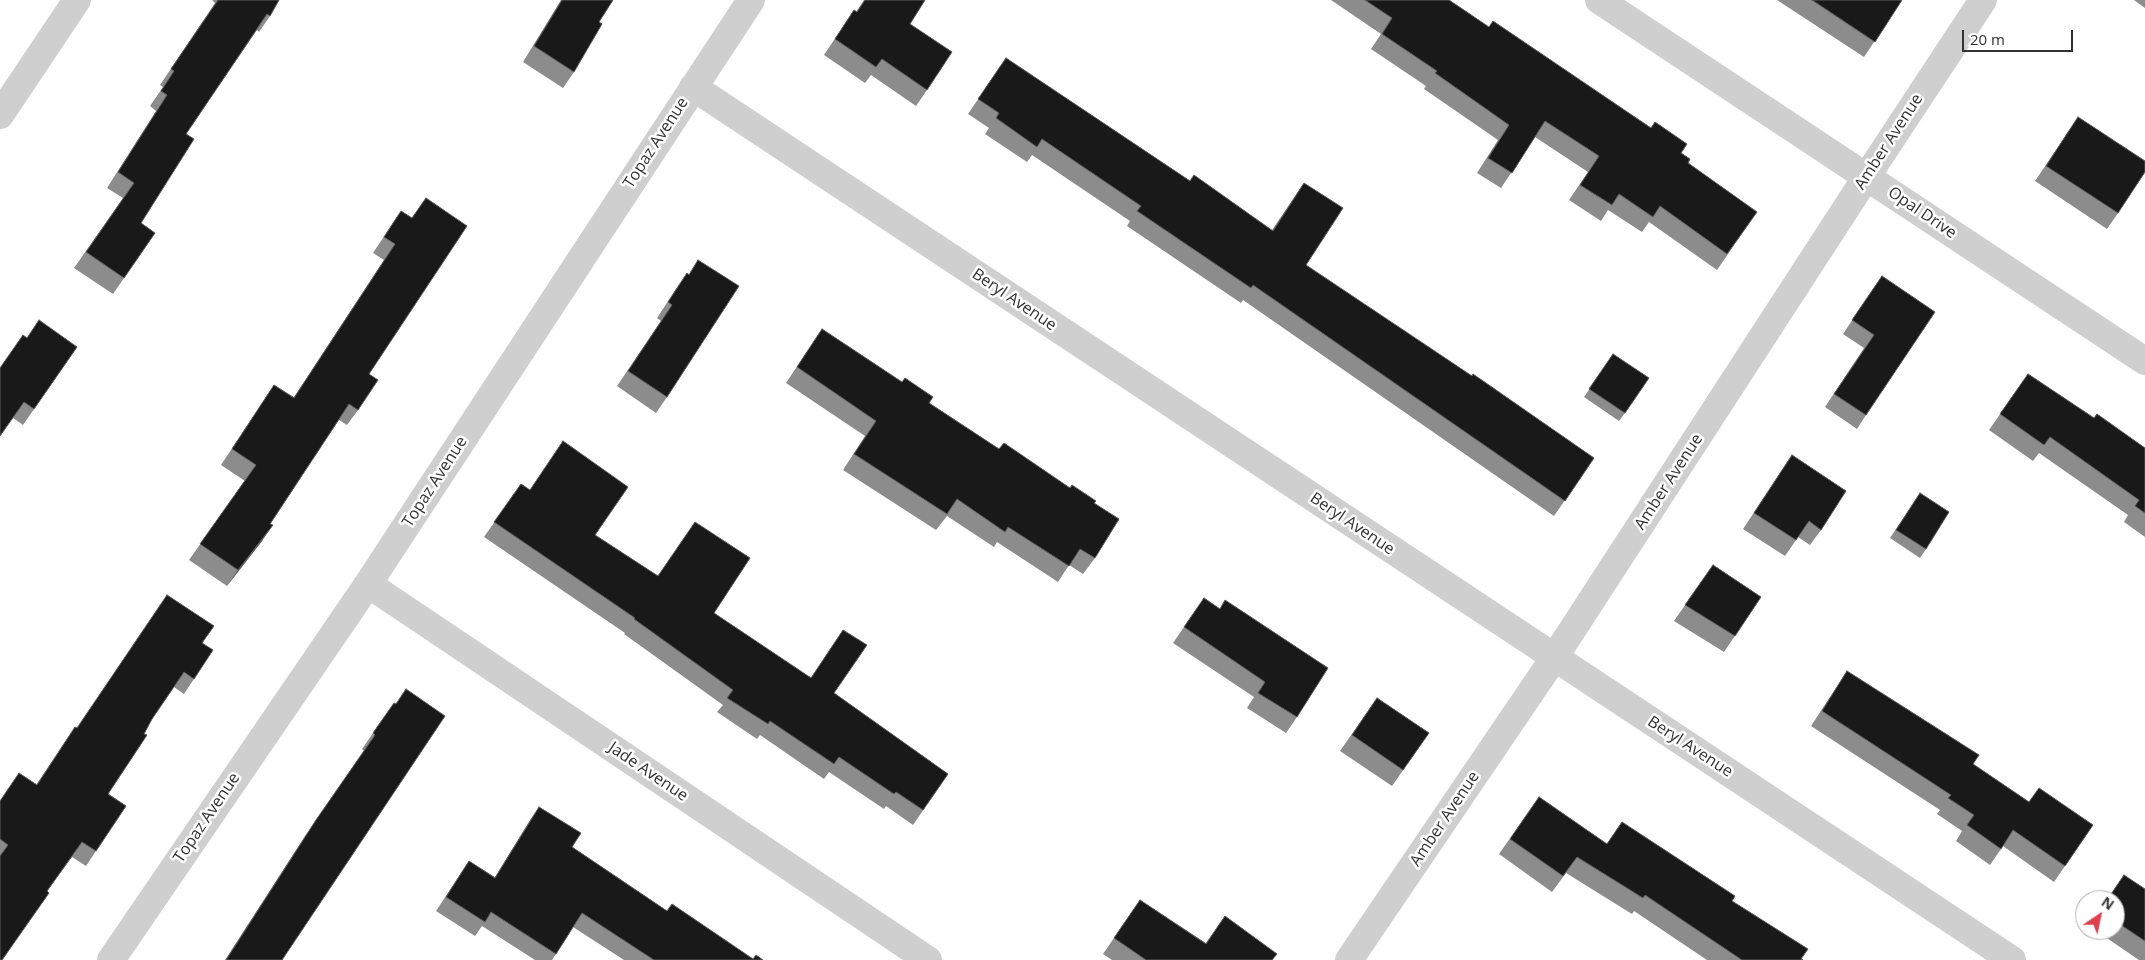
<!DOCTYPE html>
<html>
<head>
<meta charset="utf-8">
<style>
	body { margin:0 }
	#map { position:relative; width:2145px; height:960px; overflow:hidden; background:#fff; font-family:"Open Sans",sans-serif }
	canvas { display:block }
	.north { position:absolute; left:2075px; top:890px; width:50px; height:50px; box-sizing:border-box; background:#fff; border:1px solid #adadad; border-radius:50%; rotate:34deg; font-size:14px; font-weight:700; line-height:20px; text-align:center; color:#323232 }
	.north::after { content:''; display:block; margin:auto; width:18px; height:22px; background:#dd4150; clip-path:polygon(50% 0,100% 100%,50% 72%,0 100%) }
	.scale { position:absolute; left:1962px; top:30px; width:111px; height:22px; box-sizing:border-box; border:2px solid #323232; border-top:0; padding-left:6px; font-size:15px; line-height:18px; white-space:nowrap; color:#323232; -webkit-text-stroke:4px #fff; paint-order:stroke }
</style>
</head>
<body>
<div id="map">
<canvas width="2145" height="960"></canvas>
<div class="north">N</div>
<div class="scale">20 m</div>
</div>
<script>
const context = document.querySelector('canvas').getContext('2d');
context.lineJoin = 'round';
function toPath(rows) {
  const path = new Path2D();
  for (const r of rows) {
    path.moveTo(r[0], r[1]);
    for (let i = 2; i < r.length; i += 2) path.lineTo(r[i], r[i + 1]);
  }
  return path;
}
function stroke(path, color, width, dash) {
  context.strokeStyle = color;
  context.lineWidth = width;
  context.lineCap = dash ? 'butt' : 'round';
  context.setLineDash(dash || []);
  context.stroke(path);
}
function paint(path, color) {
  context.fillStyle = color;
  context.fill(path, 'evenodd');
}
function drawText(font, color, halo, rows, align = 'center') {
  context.font = font + ' "Open Sans",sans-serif';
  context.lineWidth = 5;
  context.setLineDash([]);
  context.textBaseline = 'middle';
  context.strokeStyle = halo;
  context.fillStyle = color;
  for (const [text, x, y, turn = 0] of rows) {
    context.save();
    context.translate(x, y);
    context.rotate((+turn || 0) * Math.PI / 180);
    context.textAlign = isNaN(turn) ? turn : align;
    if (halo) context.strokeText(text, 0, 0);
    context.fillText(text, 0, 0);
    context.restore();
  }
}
stroke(toPath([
	[1599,0,2145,361],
	[693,87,2012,960],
	[0,115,77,0],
	[368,584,928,960],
	[111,960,368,584,751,0],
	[1349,960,1554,658,1867,176,1983,0]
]), '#cfcfcf', 28);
paint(toPath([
	[212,0,279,0,270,16,259,32,257,30,186,134,141,223,155,233,113,294,74,268,123,198,107,188,156,111,150,106,163,87,160,85,215,3],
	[561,0,613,0,599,22,574,72,563,88,523,62],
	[864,0,925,0,910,24,927,90,916,106,871,75,865,83,824,55,854,10,856,12],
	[1331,0,1449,0,1488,27,1681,153,1688,163,1757,212,1717,270,1649,222,1642,232,1608,210,1601,221,1569,200,1588,172,1535,137,1501,188,1477,173,1498,140,1424,89,1426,86,1371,49,1381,34],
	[1777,0,1902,0,1864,57],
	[2134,0,2145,0,2145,8],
	[1006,58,1190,181,1272,230,1304,183,1306,265,1594,458,1554,516,1243,300,1241,303,1127,226,1130,221,1032,155,1027,162,985,134,989,128,968,114],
	[2078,117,2118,213,2107,229,2035,181],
	[401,211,369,374,358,410,347,425,339,420,270,524,262,541,227,586,189,560,245,481,221,465,274,385,294,397,384,260,373,253],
	[698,260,667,397,656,413,617,386,661,321,657,318,676,289,687,273,689,274],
	[1882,276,1866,415,1857,429,1825,407,1864,348,1843,334],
	[822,329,929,403,999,449,1070,488,1094,503,1095,558,1083,574,1069,565,1058,582,997,542,994,547,947,516,936,530,843,470,865,436,786,383],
	[27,338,77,347,23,425,13,418],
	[1613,354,1625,413,1619,421,1584,397],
	[2028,374,2094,418,2145,448,2145,537,2124,522,2128,515,2039,453,2033,461,1989,430],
	[1792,455,1821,530,1810,545,1798,537,1785,556,1743,529],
	[521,484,595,535,834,693,948,774,913,825,886,806,884,809,829,772,824,779,760,735,757,739,717,712,723,705,624,634,625,633,484,537],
	[1920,493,1926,549,1920,558,1890,538],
	[1713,565,1761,597,1724,652,1674,621],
	[1204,598,1297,717,1286,733,1247,708,1254,697,1173,643],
	[202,643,213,650,184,694,174,687,152,719,108,794,126,806,86,866,72,857,47,891,0,960,0,801,36,785,75,727,77,728],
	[1847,671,1973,764,2029,802,2093,825,2054,882,2003,846,1990,865,1956,841,1962,831,1937,814,1940,810,1811,726],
	[1377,698,1429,733,1392,786,1340,751],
	[394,703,282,960,225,960,305,836,364,751,362,749],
	[1539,797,1607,844,1622,822,1732,901,1803,960,1707,960,1634,911,1632,914,1566,873,1552,892,1499,854],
	[539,807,572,847,667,911,753,959,763,960,624,960,573,927,552,960,535,960,482,926,475,936,436,911,469,861,495,877,530,820],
	[2145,889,2145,960,2139,960,2095,930,2115,930,2115,900],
	[1140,900,1206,943,1225,916,1272,960,1112,960,1103,954]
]), '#8c8c8c');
paint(toPath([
	[273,525,262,541,227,586,238,570]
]), '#5e5e5e');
const building = toPath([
	[218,0,279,0,270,16,267,14,186,134,194,139,141,223,155,233,124,278,86,252,134,183,118,172,167,95,161,91,174,71,171,69,218,0],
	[562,0,613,0,599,22,602,24,574,72,534,46,562,0],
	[865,0,925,0,910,24,952,52,927,90,882,59,876,67,835,39,854,10,857,12,865,0],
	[1365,0,1449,0,1489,27,1493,21,1651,128,1655,122,1687,144,1681,153,1690,159,1688,163,1757,212,1727,254,1660,206,1653,217,1619,194,1612,205,1580,185,1599,156,1545,121,1512,173,1488,158,1509,125,1435,73,1437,71,1382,34,1392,18,1365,0],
	[1812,0,1902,0,1875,42,1812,0],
	[1006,58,1190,181,1194,175,1273,231,1304,183,1343,208,1306,265,1472,376,1473,374,1594,458,1565,501,1253,285,1251,288,1137,211,1141,206,1042,139,1037,147,996,118,999,113,978,99,1006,58],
	[2078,117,2145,161,2145,172,2118,213,2046,166,2078,117],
	[426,198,467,226,369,374,378,380,358,410,349,404,270,524,273,525,238,570,200,544,256,465,232,449,274,385,294,398,395,244,384,237,401,211,412,218,426,198],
	[698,260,739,286,667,397,628,371,672,305,668,302,687,273,689,275,698,260],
	[1882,276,1935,312,1866,415,1834,394,1874,335,1852,320,1882,276],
	[39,320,77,347,34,409,24,402,0,436,0,368,23,335,27,338,39,320],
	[822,329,902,382,905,378,933,397,929,403,999,449,1004,443,1070,488,1072,485,1096,501,1094,503,1119,519,1095,558,1080,549,1069,566,1008,527,1005,532,957,499,947,514,854,454,876,421,797,367,822,329],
	[1613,354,1649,378,1625,413,1589,389,1613,354],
	[2028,374,2094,418,2097,414,2145,448,2145,513,2135,506,2139,500,2050,437,2044,445,2000,414,2028,374],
	[563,441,628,487,595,535,658,576,695,522,750,558,714,613,811,678,843,630,867,645,834,693,948,774,923,810,896,792,894,794,839,757,834,764,770,721,768,724,727,698,733,690,634,619,635,618,494,522,521,484,530,490,563,441],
	[1792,455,1846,491,1821,530,1809,521,1796,540,1754,513,1792,455],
	[1920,493,1949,512,1926,549,1896,530,1920,493],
	[1713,565,1761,597,1735,636,1685,605,1713,565],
	[167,595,214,626,202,643,213,650,194,679,184,672,152,719,144,734,147,735,108,794,126,806,96,851,82,842,47,891,49,893,2,960,0,960,0,856,8,845,0,839,0,801,19,773,37,785,75,727,77,728,167,595],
	[1204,598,1220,609,1225,600,1328,668,1297,717,1258,693,1265,682,1184,627,1204,598],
	[1847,671,1979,755,1973,764,2029,802,2039,788,2093,825,2065,866,2013,830,2001,849,1967,825,1974,815,1948,798,1951,795,1822,711,1847,671],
	[406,689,445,716,282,960,226,960,316,820,375,735,373,733,394,703,396,704,406,689],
	[1377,698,1429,733,1403,770,1352,735,1377,698],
	[1539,797,1607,844,1622,822,1735,896,1732,901,1808,949,1801,959,1803,960,1742,960,1645,895,1643,898,1577,857,1563,876,1510,839,1539,797],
	[539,807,581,833,572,847,667,911,672,904,753,959,756,955,763,960,654,960,582,913,556,954,491,912,485,922,446,897,469,861,495,878,539,807],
	[2124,875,2145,889,2145,941,2115,921,2115,900,2107,900,2124,875],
	[1140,900,1206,944,1225,916,1277,954,1272,960,1146,960,1114,938,1140,900]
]);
paint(building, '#191919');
stroke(building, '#5e5e5e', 1);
drawText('16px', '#323232', '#fff', [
	["Amber Avenue",1889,142,-57],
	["Topaz Avenue",656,143,-57],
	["Opal Drive",1922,213,34],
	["Beryl Avenue",1014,300,34],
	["Topaz Avenue",435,482,-57],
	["Amber Avenue",1669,482,-57],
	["Beryl Avenue",1352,524,34],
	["Beryl Avenue",1690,747,33],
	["Jade Avenue",648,772,34],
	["Topaz Avenue",207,818,-56],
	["Amber Avenue",1445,819,-56]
]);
</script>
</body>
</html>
